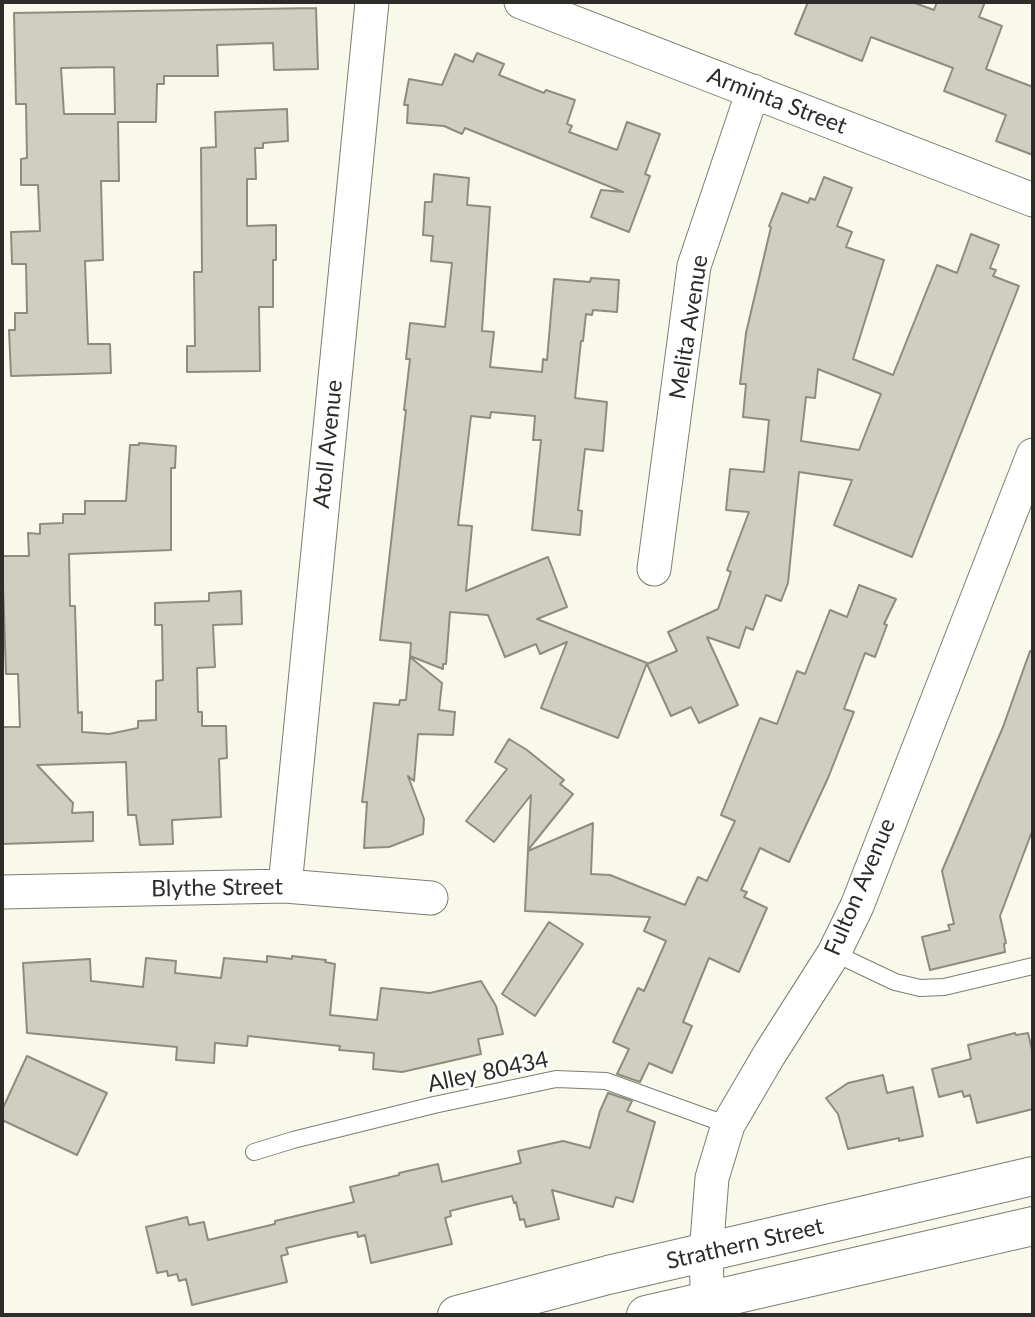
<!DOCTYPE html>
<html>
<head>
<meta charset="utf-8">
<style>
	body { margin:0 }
	#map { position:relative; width:1035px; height:1317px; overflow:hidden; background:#f8f8eb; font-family:Lato,sans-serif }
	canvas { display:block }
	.frame { position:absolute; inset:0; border:4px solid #2d2c28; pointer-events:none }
</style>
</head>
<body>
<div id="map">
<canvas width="1035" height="1317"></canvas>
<div class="frame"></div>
</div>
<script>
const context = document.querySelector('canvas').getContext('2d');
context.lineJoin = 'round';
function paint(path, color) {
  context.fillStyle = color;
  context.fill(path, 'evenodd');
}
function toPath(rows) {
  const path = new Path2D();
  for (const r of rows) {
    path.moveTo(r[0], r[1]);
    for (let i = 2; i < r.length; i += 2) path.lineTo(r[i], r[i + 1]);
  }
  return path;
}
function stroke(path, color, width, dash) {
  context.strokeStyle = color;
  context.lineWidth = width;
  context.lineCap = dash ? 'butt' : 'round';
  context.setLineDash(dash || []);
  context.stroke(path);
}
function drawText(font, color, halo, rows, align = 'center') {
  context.font = font + ' Lato,sans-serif';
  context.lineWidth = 5;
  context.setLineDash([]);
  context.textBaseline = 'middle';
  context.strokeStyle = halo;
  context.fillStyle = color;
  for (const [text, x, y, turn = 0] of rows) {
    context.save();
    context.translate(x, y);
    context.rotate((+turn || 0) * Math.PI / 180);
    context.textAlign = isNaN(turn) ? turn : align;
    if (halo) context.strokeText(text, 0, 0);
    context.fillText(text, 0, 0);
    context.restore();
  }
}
const building = toPath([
	[808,2,912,2,934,10,937,2,985,2,979,17,1002,26,986,69,1033,87,1033,155,996,141,1006,115,944,91,953,68,871,37,862,61,795,34,808,2],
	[316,8,318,69,274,70,273,43,217,45,218,76,164,76,164,84,157,84,156,122,118,122,119,181,101,181,103,260,85,261,88,344,110,344,111,373,11,376,9,330,15,330,15,313,27,313,26,264,12,264,11,232,40,231,38,185,21,185,21,159,27,158,26,104,16,104,14,13,316,8],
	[114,67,115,114,64,114,61,68,114,67],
	[477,53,504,64,499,75,544,93,546,90,575,100,567,124,572,126,569,132,617,150,627,122,660,134,645,174,650,176,629,232,591,217,601,190,623,192,465,128,462,134,444,126,407,123,408,105,404,105,409,79,442,85,455,54,473,62,477,53],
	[287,109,288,141,263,143,263,148,255,148,256,179,247,179,247,226,276,225,276,260,273,260,273,307,259,307,260,371,187,372,187,346,195,346,194,272,202,272,201,148,216,147,215,112,287,109],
	[434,174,469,178,467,205,490,207,482,331,494,332,490,367,542,372,543,359,547,360,554,279,590,282,591,278,619,280,617,312,593,310,592,315,586,314,583,341,581,341,575,398,607,402,603,451,585,449,578,510,582,511,580,535,532,530,541,440,533,440,535,416,491,412,490,418,471,416,458,525,472,526,466,591,548,557,567,607,537,619,647,663,618,738,541,708,567,642,540,654,536,644,505,657,488,615,450,612,446,664,443,664,443,669,410,656,411,643,380,640,406,410,404,410,410,359,406,359,410,323,445,327,452,263,431,261,433,236,423,235,425,202,432,202,434,174],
	[824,177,852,188,837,226,852,232,846,247,884,260,853,359,893,375,937,265,957,273,971,234,999,245,990,268,996,270,993,276,1019,286,912,557,834,525,852,480,799,472,788,583,781,601,766,595,753,630,746,627,739,648,707,637,738,705,699,723,691,707,671,716,647,664,677,651,668,632,718,609,731,572,727,570,749,512,726,510,730,469,764,472,769,420,743,417,746,384,740,384,746,333,771,227,769,226,782,193,808,203,810,198,815,200,824,177],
	[818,369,881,394,859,450,801,441,806,397,815,398,818,369],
	[139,443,176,446,175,468,171,468,171,550,69,554,70,606,75,606,78,713,82,712,82,732,109,734,138,728,138,721,156,720,156,681,163,680,162,625,155,625,155,603,209,601,209,593,241,591,242,624,213,625,215,667,197,668,198,712,202,712,202,726,226,726,227,758,219,759,221,817,172,820,173,844,140,845,136,815,128,815,126,762,37,765,73,803,72,813,93,812,93,841,2,844,2,727,20,727,18,674,6,674,2,556,29,556,28,533,40,534,40,524,63,523,63,514,85,514,85,501,126,501,130,445,139,445,139,443],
	[859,585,896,599,884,624,887,625,875,657,865,653,844,709,854,712,828,778,789,862,760,848,741,890,747,892,744,897,767,908,739,972,709,958,683,1022,692,1026,672,1073,649,1063,640,1082,617,1074,629,1049,613,1042,638,988,644,991,666,941,644,931,650,917,525,911,528,851,593,823,591,874,610,875,685,905,698,877,707,881,735,821,721,815,760,718,777,724,797,671,805,674,830,610,847,617,859,585],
	[1030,651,1033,652,1033,829,1000,916,1006,943,1004,944,1005,952,930,970,922,937,950,930,948,925,954,924,942,871,1003,727,1030,651],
	[410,657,442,683,439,710,455,712,453,735,418,734,414,781,408,776,424,819,423,834,389,847,364,848,367,802,362,802,374,703,399,705,400,700,406,700,410,657],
	[509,739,527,750,564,780,560,784,573,794,528,850,531,795,494,842,466,821,507,769,495,762,509,739],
	[549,922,583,944,535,1016,502,994,549,922],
	[267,956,292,959,292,956,326,960,325,962,335,964,330,1015,377,1020,381,988,430,993,481,981,496,1006,503,1034,478,1039,481,1054,402,1072,373,1069,374,1053,339,1050,340,1046,248,1036,247,1046,215,1043,214,1063,176,1060,177,1047,27,1033,23,963,90,959,91,981,143,987,146,958,176,961,175,973,221,978,224,958,267,962,267,956],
	[1015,1033,1016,1035,1028,1033,1033,1054,1033,1109,977,1123,970,1095,964,1097,962,1091,939,1097,932,1069,971,1059,968,1045,1015,1033],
	[27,1056,107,1093,77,1155,2,1120,2,1110,27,1056],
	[883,1075,887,1093,913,1087,923,1136,899,1141,899,1138,848,1149,838,1114,826,1098,848,1083,883,1075],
	[608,1093,632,1101,627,1111,655,1122,633,1202,616,1197,613,1207,552,1190,559,1219,526,1227,524,1219,520,1220,516,1202,514,1203,512,1196,474,1205,450,1211,451,1216,445,1218,452,1244,371,1263,365,1235,358,1237,357,1232,333,1237,286,1248,288,1254,281,1256,287,1282,192,1305,186,1279,179,1281,177,1274,168,1276,167,1271,157,1273,146,1227,187,1217,189,1225,204,1222,208,1240,275,1224,275,1221,354,1202,350,1187,399,1175,399,1173,438,1164,442,1182,521,1163,518,1151,563,1141,590,1148,600,1111,608,1093]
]);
paint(building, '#cecec1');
stroke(building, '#8c8c80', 2);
const lane = toPath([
	[834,953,895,982,920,988,944,987,1033,966],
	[254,1152,293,1140,434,1105,556,1079,606,1081,728,1125]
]);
const street = toPath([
	[521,2,1033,200],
	[654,569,694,266,753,91],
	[285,886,372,2],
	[2,892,285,886,431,898],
	[708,1315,706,1254,712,1178,728,1125,769,1055,834,953,857,906,1033,455]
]);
const secondary = toPath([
	[457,1315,608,1275,1033,1176],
	[646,1315,1033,1226]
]);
stroke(lane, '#7e7d71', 18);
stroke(street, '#7e7d71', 35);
stroke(secondary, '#7e7d71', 40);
stroke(lane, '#fff', 16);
stroke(street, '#fff', 33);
stroke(secondary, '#fff', 38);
drawText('23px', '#2d2c28', '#fff', [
	["Arminta Street",777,101,21],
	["Melita Avenue",689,327,-81],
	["Atoll Avenue",328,444,-84],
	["Fulton Avenue",860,887,-67],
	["Blythe Street",217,888,-1],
	["Alley 80434",488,1072,-12],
	["Strathern Street",745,1244,-13]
]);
</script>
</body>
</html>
